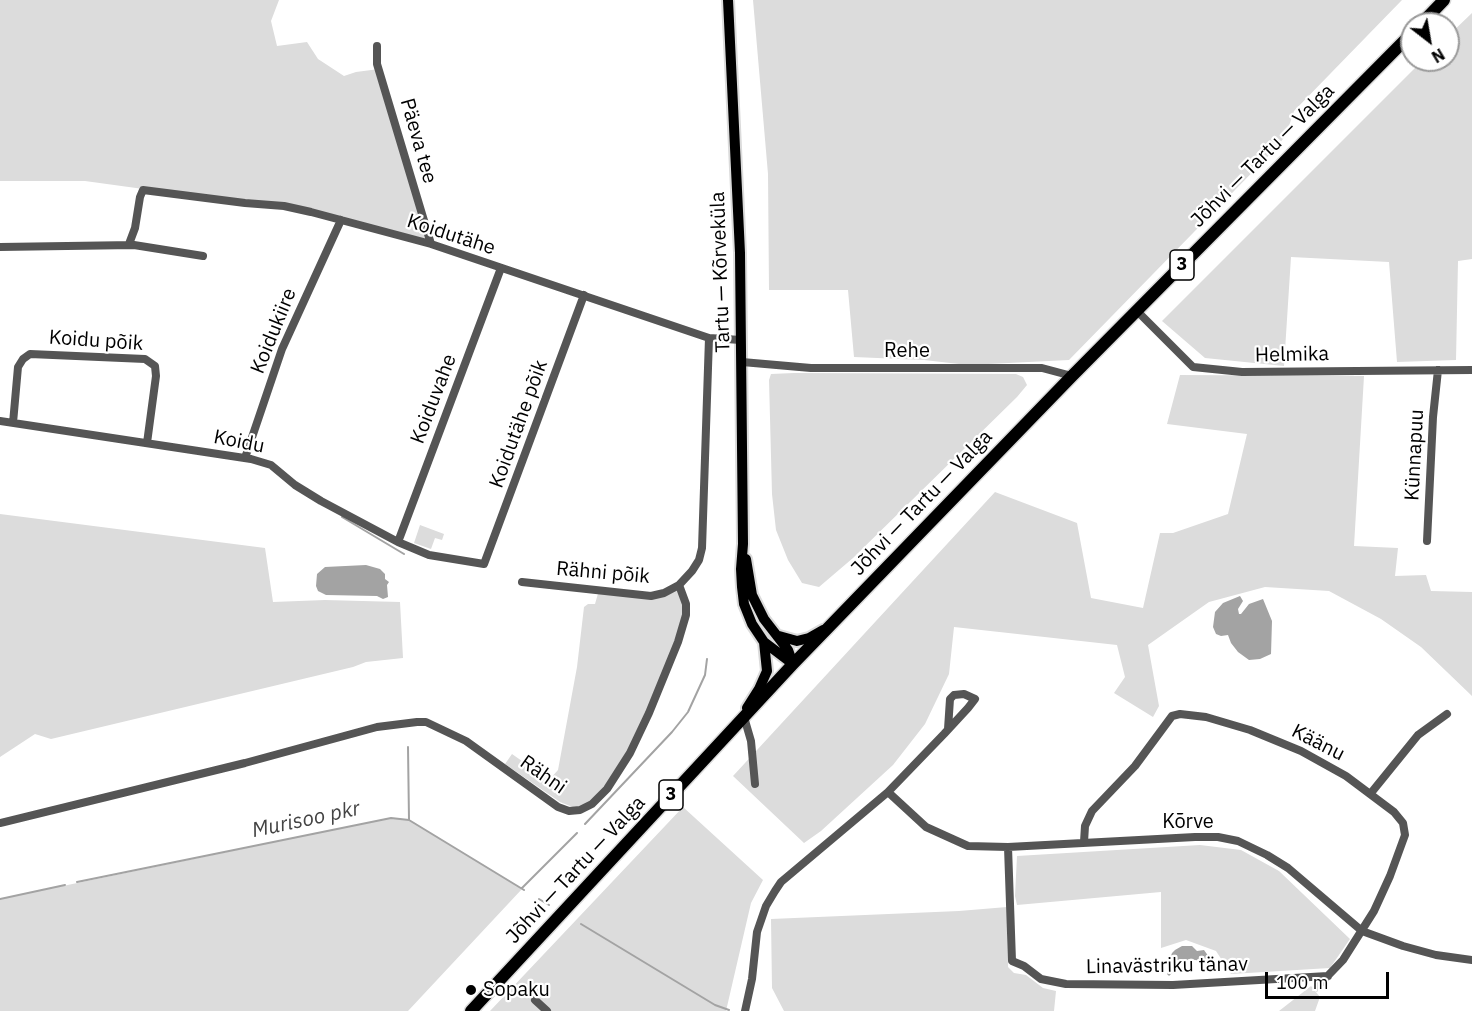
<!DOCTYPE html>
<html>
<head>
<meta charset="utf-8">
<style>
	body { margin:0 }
	#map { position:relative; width:1472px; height:1011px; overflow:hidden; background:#fff; font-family:"IBM Plex Sans",sans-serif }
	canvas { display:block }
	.north { position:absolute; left:1400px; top:12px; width:60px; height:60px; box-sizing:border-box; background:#fff; border:2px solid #999; border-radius:50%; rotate:149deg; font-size:16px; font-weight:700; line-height:24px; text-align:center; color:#000 }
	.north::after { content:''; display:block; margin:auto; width:21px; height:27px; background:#000; clip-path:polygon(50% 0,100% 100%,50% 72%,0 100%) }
	.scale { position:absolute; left:1265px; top:972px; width:124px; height:27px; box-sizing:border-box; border:3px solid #000; border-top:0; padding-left:8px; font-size:18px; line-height:21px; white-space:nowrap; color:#000; -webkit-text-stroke:4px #fff; paint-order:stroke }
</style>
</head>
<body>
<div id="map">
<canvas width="1472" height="1011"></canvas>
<div class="north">N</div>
<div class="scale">100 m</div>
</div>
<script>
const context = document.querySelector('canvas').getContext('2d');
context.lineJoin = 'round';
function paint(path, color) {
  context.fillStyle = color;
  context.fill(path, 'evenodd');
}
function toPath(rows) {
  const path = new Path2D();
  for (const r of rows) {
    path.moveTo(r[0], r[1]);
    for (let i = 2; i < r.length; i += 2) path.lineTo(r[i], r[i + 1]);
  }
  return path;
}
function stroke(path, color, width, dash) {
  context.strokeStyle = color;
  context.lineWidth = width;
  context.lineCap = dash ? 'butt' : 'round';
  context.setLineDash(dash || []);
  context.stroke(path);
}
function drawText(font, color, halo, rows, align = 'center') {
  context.font = font + ' "IBM Plex Sans",sans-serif';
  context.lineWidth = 4.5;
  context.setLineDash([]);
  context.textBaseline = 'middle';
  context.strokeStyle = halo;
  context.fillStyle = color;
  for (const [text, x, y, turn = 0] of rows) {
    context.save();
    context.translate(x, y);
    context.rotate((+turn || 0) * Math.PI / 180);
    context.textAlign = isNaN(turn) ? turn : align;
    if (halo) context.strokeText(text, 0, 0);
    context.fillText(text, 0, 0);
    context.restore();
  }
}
paint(toPath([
	[0,0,279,0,271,21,277,46,307,42,318,59,344,76,356,72,379,69,431,244,311,212,85,181,0,181],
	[753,0,1402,0,1294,111,1286,135,1276,148,1069,360,968,365,924,360,854,357,848,290,769,290,768,174],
	[1472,13,1472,259,1458,261,1456,360,1397,362,1389,262,1291,257,1284,366,1205,358,1162,321,1423,60,1448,60,1448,36],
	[794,373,1016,374,1023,377,1027,385,1017,397,853,558,819,587,802,583,788,560,776,530,772,494,769,380,771,374],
	[1180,375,1364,376,1354,546,1398,548,1395,576,1426,575,1431,591,1472,592,1472,696,1421,647,1381,619,1329,591,1265,587,1209,602,1148,645,1159,706,1153,717,1114,693,1125,677,1117,645,954,627,949,674,925,724,893,765,821,831,804,843,733,776,995,492,1077,523,1091,598,1143,608,1160,533,1173,533,1228,514,1247,434,1167,424],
	[0,514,265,548,273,602,325,600,400,602,403,658,366,662,353,667,51,739,35,734,0,757],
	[420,525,444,534,442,540,435,538,431,549,414,543],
	[679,585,686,615,649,713,607,789,580,810,560,802,505,764,512,754,549,780,558,770,577,667,584,607,588,604,595,604,599,590,651,596],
	[683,807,763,880,751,903,726,1011,490,1011],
	[391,818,409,820,522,889,408,1011,0,1011,0,899],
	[1200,845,1241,850,1279,871,1350,939,1330,968,1231,974,1216,951,1186,940,1161,948,1161,892,1017,905,1015,896,1017,856],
	[1007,907,1008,967,1014,973,1026,975,1043,988,1056,991,1054,1011,784,1011,772,988,771,919,959,911],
	[1311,986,1320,997,1315,1011,1279,1011]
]), '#dcdcdc');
paint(toPath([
	[366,565,380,569,385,574,385,579,389,582,387,585,388,597,383,599,377,596,326,595,318,591,316,586,317,574,325,567],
	[1240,596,1243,601,1238,609,1239,614,1241,614,1249,604,1263,599,1272,621,1271,654,1260,659,1249,660,1238,652,1231,643,1228,635,1221,636,1216,634,1213,627,1215,612,1223,603],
	[1182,946,1192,946,1197,951,1204,950,1209,957,1202,961,1189,959,1180,965,1169,976,1167,974,1167,967,1172,953,1175,950]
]), '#a3a3a3');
stroke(toPath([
	[342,517,404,554],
	[408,747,409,820],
	[585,824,672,732,688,712,705,675,707,659],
	[77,882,391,818,409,820,524,890],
	[522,888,577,833],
	[0,899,65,885],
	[539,899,549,905],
	[581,924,715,1005,729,1010]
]), '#a3a3a3', 2);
const major = toPath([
	[728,0,740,253,743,544,741,569,742,587,744,604,752,624,764,642,793,664],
	[746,559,752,595,764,619,788,650,793,664],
	[779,636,797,641,809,638,823,630],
	[747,708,759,689,767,671,764,642]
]);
const highway = toPath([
	[1421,24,1444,0],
	[471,1011,793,664,1072,376,1412,33]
]);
stroke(major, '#dbdbdb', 14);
stroke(highway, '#dbdbdb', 15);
stroke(toPath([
	[377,46,377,64,431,244],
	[129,244,135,228,140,197,143,190,245,203,284,206,311,212,431,244,709,338,741,340],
	[0,247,134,245,203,256],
	[1137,311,1193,367,1242,372,1472,370],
	[742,362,811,368,1042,368,1072,376],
	[0,421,251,459,271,465,295,485,321,501,398,542,429,555,484,564,584,295],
	[13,423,18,367,23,359,30,354,145,359,155,366,156,376,147,443],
	[245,458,282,349,341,220],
	[1427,541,1433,417,1438,370],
	[398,542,501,268],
	[522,582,651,596,664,593,679,585,692,571,699,560,702,548,709,338],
	[744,717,751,741,755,784],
	[888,792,944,734,968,708,975,699,964,694,954,695,950,699,948,729],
	[1371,793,1418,735,1447,714],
	[0,823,245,763,377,727,417,722,426,722,466,741,558,807,569,811,580,810,592,804,607,789,630,753,649,713,678,642,686,615,686,604,679,585],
	[1084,842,1085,826,1092,811,1135,766,1172,716,1180,714,1206,717,1250,730,1301,751,1346,776,1394,812,1403,823,1405,835,1390,876,1374,911,1343,960,1317,987],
	[1008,847,1012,961,1024,966,1041,979,1066,984,1173,985,1328,976],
	[535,1000,547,1011],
	[745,1011,752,979,757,932,766,906,775,891,781,882,888,792,926,827,968,846,1008,847,1195,837,1218,837,1238,841,1267,855,1288,868,1362,931,1403,946,1436,955,1472,960]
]), '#555', 8);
stroke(major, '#000', 10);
stroke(highway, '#000', 12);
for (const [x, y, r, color] of [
	[471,990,6,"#000"]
]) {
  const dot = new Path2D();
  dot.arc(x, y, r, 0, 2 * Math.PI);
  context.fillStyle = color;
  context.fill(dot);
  stroke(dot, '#fff', 2);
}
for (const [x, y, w] of [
	[1182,265,24],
	[671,795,24]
]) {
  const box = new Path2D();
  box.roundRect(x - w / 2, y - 15, w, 30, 4.5);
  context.fillStyle = '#fff';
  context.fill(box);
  stroke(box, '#000', 1.5);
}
drawText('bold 18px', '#000', null, [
	["3",1182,265],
	["3",671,795]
]);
drawText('20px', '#000', '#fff', [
	["Päeva tee",418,141,74],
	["Jõhvi — Tartu — Valga",1263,156,-45],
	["Koidutähe",451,235,18],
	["Tartu — Kõrveküla",721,272,-92],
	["Koidukiire",274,331,-68],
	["Koidu põik",96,341,4],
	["Rehe",907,351],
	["Helmika",1292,355,-1],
	["Koiduvahe",434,399,-69],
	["Koidutähe põik",519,424,-70],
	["Koidu",239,442,11],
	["Künnapuu",1415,455,-87],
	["Jõhvi — Tartu — Valga",922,503,-46],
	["Rähni põik",603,573,5],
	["Käänu",1318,743,27],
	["Rähni",543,775,35],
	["Kõrve",1188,822],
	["Jõhvi — Tartu — Valga",576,870,-47],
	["Linavästriku tänav",1167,966,-1]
]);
drawText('20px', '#000', '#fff', [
	["Sopaku",483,990]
], 'left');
drawText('italic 21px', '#444', '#fff', [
	["Murisoo pkr",306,820,-12]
]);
</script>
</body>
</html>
